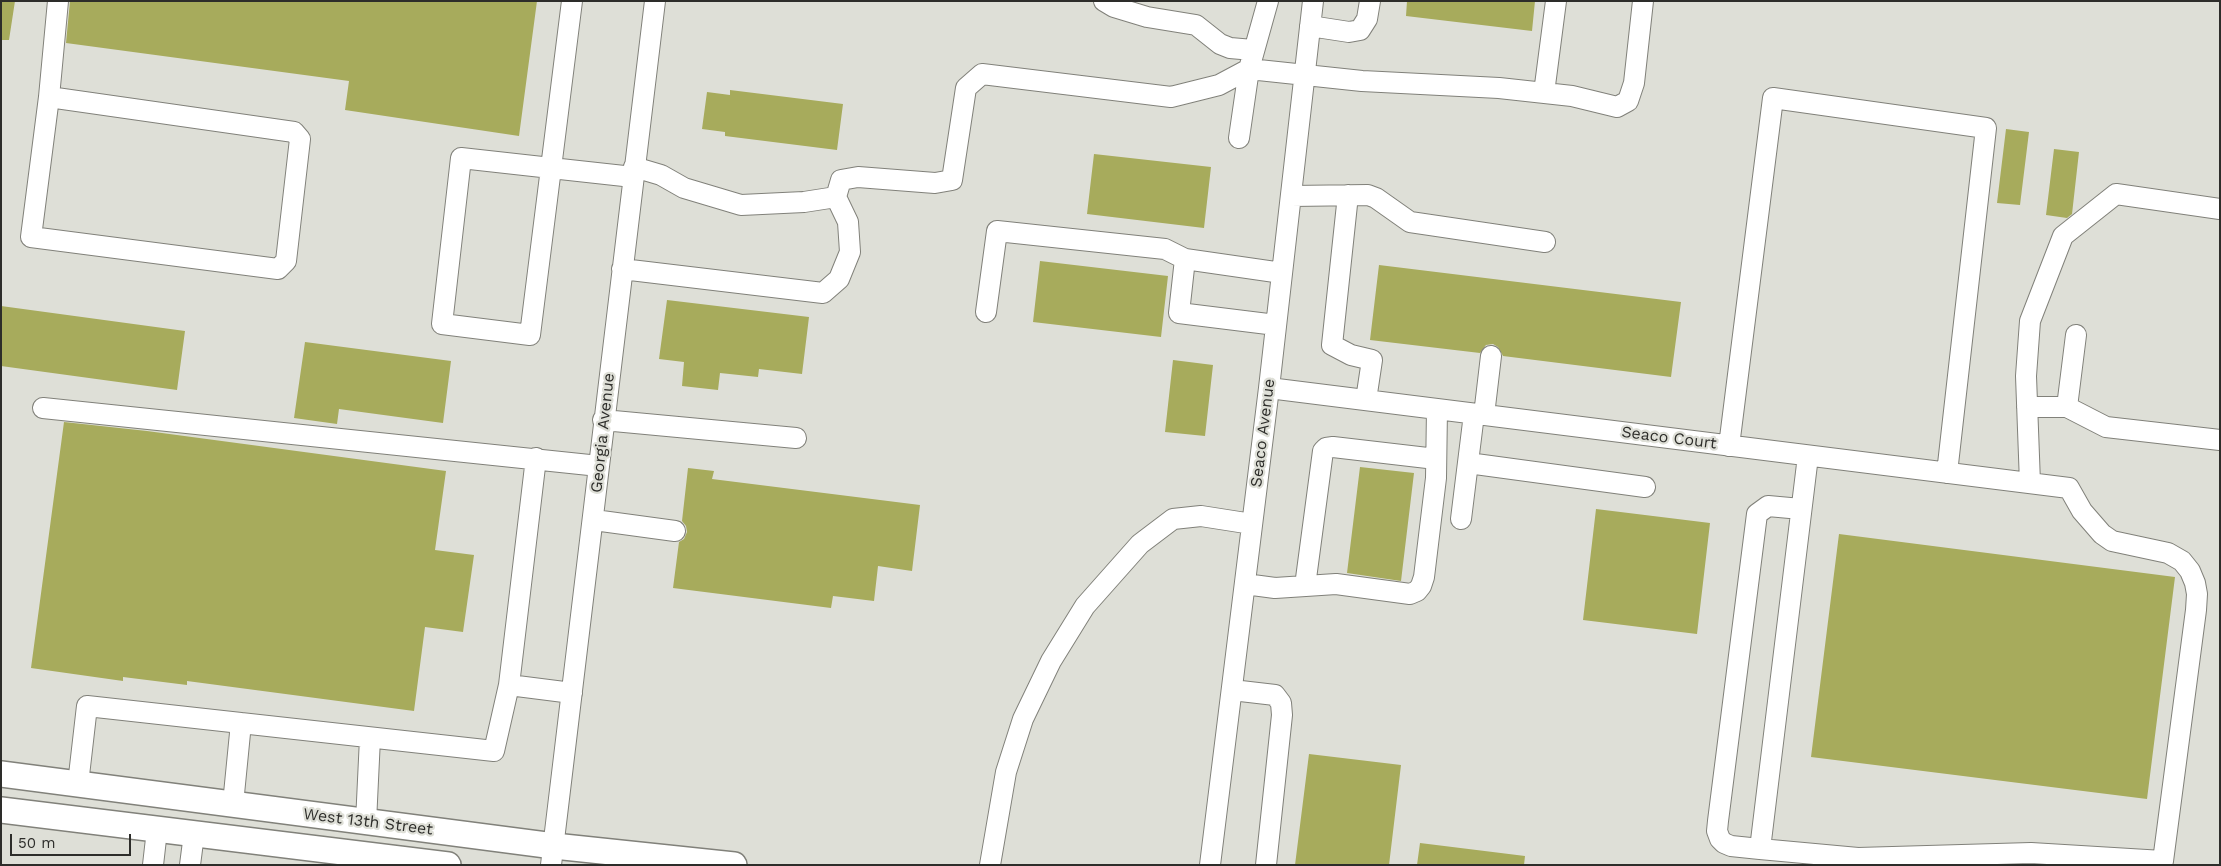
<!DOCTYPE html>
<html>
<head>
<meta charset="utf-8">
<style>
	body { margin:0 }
	#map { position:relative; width:2221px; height:866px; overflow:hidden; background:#dedfd7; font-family:"Work Sans",sans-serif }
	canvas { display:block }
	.frame { position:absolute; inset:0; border:2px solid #2d2d2a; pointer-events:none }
	.scale { position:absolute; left:10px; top:834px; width:121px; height:22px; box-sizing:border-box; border:2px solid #2d2d2a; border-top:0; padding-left:6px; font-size:15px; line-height:18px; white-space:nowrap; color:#2d2d2a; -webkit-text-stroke:4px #dedfd7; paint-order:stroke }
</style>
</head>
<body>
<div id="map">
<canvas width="2221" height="866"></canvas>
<div class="frame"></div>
<div class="scale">50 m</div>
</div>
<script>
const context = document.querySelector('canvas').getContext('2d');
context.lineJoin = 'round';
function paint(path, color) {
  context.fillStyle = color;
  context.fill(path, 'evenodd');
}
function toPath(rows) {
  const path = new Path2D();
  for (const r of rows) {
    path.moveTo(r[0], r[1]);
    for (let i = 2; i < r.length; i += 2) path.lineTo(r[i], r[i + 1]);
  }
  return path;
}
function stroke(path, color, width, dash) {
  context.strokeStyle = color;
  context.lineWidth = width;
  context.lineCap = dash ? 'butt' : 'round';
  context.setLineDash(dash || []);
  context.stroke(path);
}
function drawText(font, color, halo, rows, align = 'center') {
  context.font = font + ' "Work Sans",sans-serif';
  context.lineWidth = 4.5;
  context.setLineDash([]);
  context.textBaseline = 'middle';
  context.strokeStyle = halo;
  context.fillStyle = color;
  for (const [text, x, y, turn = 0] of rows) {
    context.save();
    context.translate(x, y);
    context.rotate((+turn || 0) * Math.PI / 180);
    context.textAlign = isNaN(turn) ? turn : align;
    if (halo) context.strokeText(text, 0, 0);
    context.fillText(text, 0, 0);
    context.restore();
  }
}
paint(toPath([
	[1,1,15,1,9,40,1,40],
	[70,1,537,1,519,136,345,110,349,81,66,43],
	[1407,1,1535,1,1532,31,1406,16],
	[730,90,843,104,837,150,725,136,725,132,702,129,707,92,730,95],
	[2006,129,2029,132,2020,205,1997,203],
	[2054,149,2079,152,2072,214,2067,218,2046,215],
	[1094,154,1211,167,1204,228,1087,214],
	[1040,261,1168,276,1161,337,1033,322],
	[1379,265,1681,302,1671,377,1503,356,1498,347,1493,344,1486,345,1480,353,1370,340],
	[667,300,809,317,802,374,759,369,758,377,720,373,718,390,682,386,684,362,659,359],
	[1,306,185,331,177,390,1,366],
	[305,342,451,361,443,423,339,409,337,424,294,418],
	[1173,360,1213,365,1205,436,1165,432],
	[64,422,147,431,446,471,435,550,474,555,463,632,425,627,414,711,187,681,187,685,123,677,123,681,31,668],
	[1360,467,1414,473,1401,581,1347,573],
	[688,468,714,471,712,479,920,505,912,571,878,566,874,601,833,596,831,608,673,588,679,542,684,539,687,532,686,526,682,521],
	[1596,509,1710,523,1697,634,1583,620],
	[1839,534,2175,577,2147,799,1811,757],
	[1309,754,1401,765,1389,865,1295,865],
	[1420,843,1525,856,1524,865,1417,865]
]), '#a7ab5c');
const minor = toPath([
	[572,1,530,335,442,324,461,158,551,168,633,177],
	[1104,1,1114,7,1147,17,1196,25,1220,44,1230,48,1253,50],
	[1310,26,1349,32,1360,30,1367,19,1370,1],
	[1544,93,1556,1],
	[49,97,294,132,300,139,286,261,278,269,31,237,49,97,58,1],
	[1239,138,1249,69,1268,1],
	[634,167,661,175,684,188,741,205,804,202,836,197,841,180,858,177,935,183,952,180,966,88,982,74,1171,97,1219,85,1249,69,1362,81,1499,88,1572,96,1617,107,1628,101,1634,83,1643,1],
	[1348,195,1332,345,1351,355,1372,360,1366,400],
	[1291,196,1368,195,1376,198,1410,222,1545,242],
	[1185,259,1179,313,1276,325],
	[622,269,823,293,839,279,850,252,848,222,836,197],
	[986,312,997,231,1165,249,1185,259,1282,273],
	[1269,388,2069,488,2082,511,2102,534,2112,541,2168,553,2182,561,2190,571,2195,583,2197,594,2196,610,2163,861,2031,853,1858,858,1760,849,1808,456],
	[2027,407,2067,407,2106,427,2220,440],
	[2067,407,2076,335],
	[43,408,599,466],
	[1484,415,1491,356],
	[603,420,796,438],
	[1729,446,1773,98,1986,128,1947,473],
	[536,458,509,685,572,693],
	[1468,463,1645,487],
	[2030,483,2026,376,2030,321,2063,236,2116,194,2220,209],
	[1461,519,1474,414],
	[594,520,675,531],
	[1245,584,1275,588,1336,584,1410,594,1417,591,1421,586,1424,577,1436,478,1437,409],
	[1305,586,1323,451,1326,448,1333,447,1436,459],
	[1232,690,1275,695,1281,703,1282,715,1266,865],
	[78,784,87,706,494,751,509,685],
	[233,804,241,723],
	[366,822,370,738],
	[1760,849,1731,846,1724,843,1720,839,1717,831,1718,821,1757,514,1768,506,1801,509],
	[153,865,157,830],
	[190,865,194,834],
	[551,865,655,1],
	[990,865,1006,772,1023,719,1051,661,1085,606,1140,544,1173,519,1201,516,1252,524],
	[1210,865,1269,388,1313,1]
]);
const major = toPath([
	[1,774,554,846,734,865],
	[1,810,448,865]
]);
stroke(minor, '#81817a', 22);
stroke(major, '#81817a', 28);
stroke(minor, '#fff', 20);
stroke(major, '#fff', 25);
drawText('16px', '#2d2d2a', '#dedfd7', [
	["Georgia Avenue",603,433,-84],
	["Seaco Avenue",1263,433,-83],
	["Seaco Court",1669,438,7],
	["West 13th Street",368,822,7]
]);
</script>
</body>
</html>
